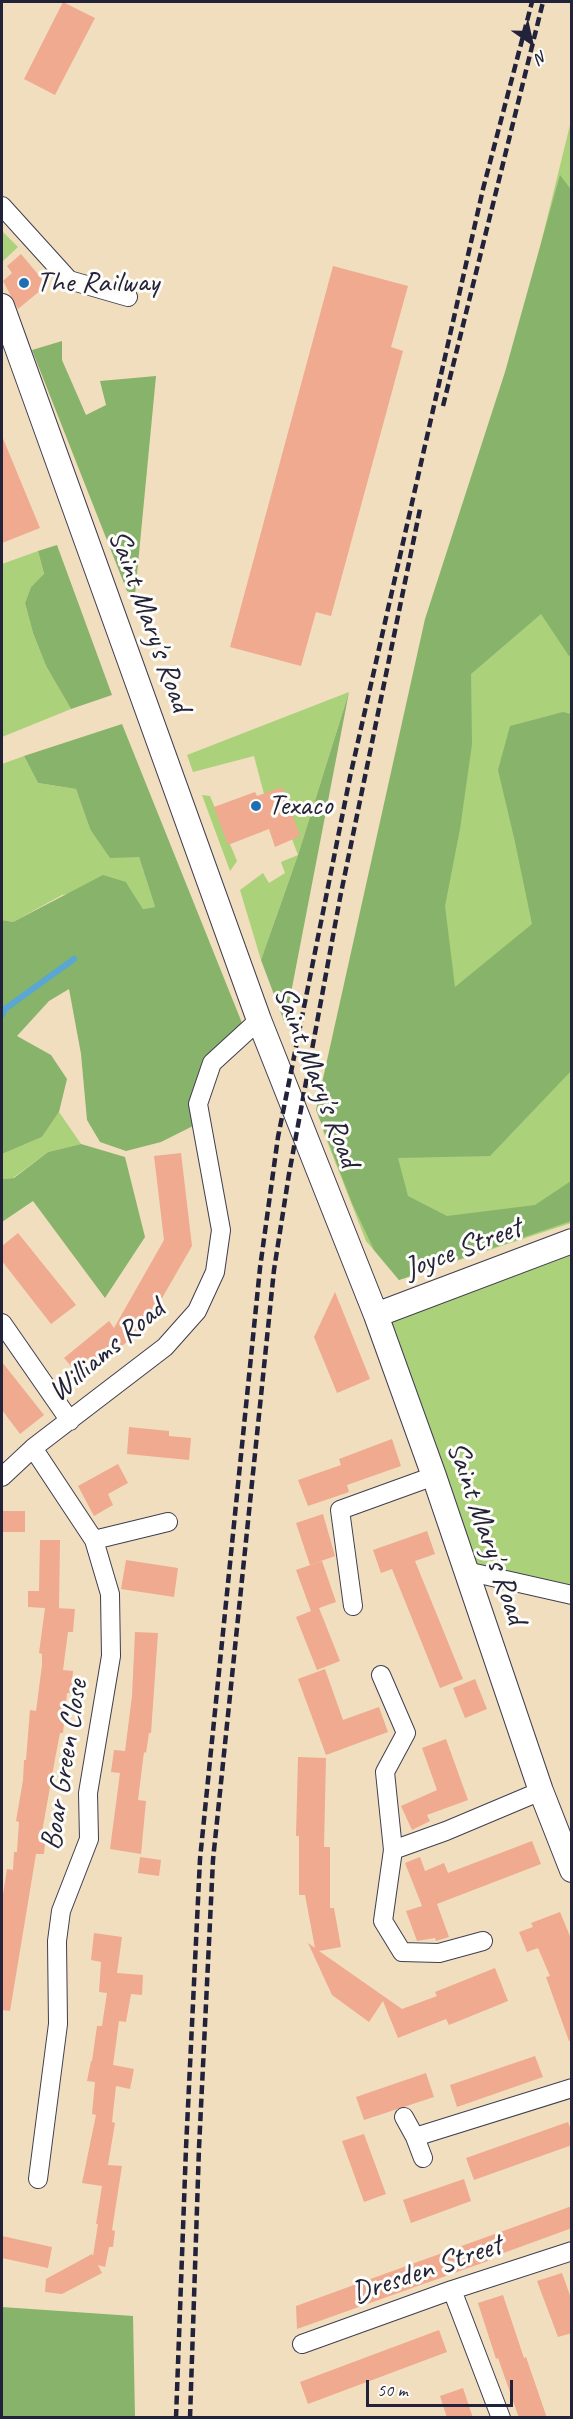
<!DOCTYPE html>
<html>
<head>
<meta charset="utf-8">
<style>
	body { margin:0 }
	#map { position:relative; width:573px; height:2419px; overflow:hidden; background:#f1debe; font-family:Caveat,sans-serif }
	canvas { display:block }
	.frame { position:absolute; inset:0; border:3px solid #22223b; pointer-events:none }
	.north { position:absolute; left:501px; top:12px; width:60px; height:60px; -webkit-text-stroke:4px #fdfcf7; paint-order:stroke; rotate:146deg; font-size:16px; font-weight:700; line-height:24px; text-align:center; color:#22223b }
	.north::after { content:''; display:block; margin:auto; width:21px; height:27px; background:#22223b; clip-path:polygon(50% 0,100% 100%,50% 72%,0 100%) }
	.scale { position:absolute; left:366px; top:2380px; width:147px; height:27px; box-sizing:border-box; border:3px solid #22223b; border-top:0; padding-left:8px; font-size:18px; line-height:21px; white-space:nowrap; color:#22223b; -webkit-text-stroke:4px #fdfcf7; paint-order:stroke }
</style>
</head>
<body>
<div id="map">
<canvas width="573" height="2419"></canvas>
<div class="frame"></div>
<div class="north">N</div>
<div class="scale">50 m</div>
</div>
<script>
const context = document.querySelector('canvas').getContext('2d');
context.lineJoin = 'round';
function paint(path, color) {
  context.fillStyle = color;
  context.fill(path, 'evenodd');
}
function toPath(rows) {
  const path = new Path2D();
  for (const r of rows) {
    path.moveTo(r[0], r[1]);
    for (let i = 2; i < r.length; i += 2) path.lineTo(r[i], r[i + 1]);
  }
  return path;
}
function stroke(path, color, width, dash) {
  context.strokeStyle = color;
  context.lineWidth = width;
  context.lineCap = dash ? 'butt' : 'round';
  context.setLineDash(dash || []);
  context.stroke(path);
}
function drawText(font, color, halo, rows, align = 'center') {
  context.font = font + ' Caveat,sans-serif';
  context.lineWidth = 6;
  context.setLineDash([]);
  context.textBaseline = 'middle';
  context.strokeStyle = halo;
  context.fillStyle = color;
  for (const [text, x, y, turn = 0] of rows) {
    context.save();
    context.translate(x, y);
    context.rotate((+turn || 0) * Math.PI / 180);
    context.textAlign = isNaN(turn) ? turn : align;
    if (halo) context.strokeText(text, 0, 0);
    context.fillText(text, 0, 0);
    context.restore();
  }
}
paint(toPath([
	[571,121,571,1223,399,1280,366,1241,323,1131],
	[2,231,18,247,3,261,2,257],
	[38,551,44,575,31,587,25,603,33,633,46,666,71,709,2,737,2,564],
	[349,692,298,855,261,960,240,890,263,873,269,883,285,873,281,862,298,855,292,839,264,794,254,756,193,772,187,755],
	[24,756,38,783,76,789,90,829,139,857,155,907,143,909,126,882,62,895,13,922,2,920,2,764],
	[202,795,210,796,237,861,230,871],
	[59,1112,81,1144,48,1152,13,1178,2,1179,2,1154,42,1137],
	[571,1241,571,1595,466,1571,376,1315]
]), '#abd17b');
paint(toPath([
	[560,175,572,191,571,655,569,656,541,614,471,674,472,744,460,829,445,906,455,987,532,924,515,842,498,770,510,726,563,712,571,714,571,1071,490,1156,398,1158,408,1196,447,1216,535,1205,571,1181,571,1221,399,1280,374,1250,352,1203,316,1110,425,619,505,372],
	[62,341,62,360,86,415,106,405,100,381,156,376,135,595,127,591,32,350],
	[57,545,112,695,71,709,46,666,33,633,25,603,31,587,44,574,38,551],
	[349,692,285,1024,261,960,298,855],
	[122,724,246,1033,212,1063,201,1122,161,1142,126,1151,100,1142,87,1120,81,1054,69,989,49,1001,17,1036,51,1055,67,1079,59,1112,42,1137,2,1154,2,920,13,922,103,875,126,882,143,909,155,907,139,857,110,858,90,829,76,789,38,783,24,756],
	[81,1144,125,1157,145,1237,105,1298,33,1201,2,1222,2,1179,14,1178,48,1152],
	[2,2307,133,2316,135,2417,2,2417]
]), '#88b36b');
stroke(toPath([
	[2,1015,5,1009,74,959]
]), '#59a7d2', 6);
paint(toPath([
	[63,2,95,18,55,95,24,79],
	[21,254,47,285,18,309,3,281,12,273,7,266],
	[333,266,408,286,391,347,403,351,331,616,316,612,301,666,230,647],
	[2,436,40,528,2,543],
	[282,787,300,836,275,847,269,829,228,845,214,807,255,792,257,796],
	[181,1153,192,1246,146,1326,82,1379,64,1358,109,1321,114,1328,164,1240,154,1156],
	[18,1233,76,1305,51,1324,2,1261,2,1246],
	[335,1292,370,1379,337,1393,314,1337],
	[2,1362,44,1415,20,1434,2,1410],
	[129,1427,169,1431,169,1436,191,1438,189,1460,127,1454],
	[392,1439,401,1466,347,1485,349,1492,308,1506,298,1480,341,1465,339,1459],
	[118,1464,128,1483,108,1494,113,1505,94,1516,78,1486],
	[2,1511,25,1511,25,1532,2,1532],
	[323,1514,335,1556,310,1565,296,1523],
	[427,1531,435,1554,415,1561,463,1679,440,1688,392,1569,381,1573,373,1550],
	[40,1540,60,1540,59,1608,56,1608,75,1609,73,1632,68,1632,63,1670,73,1671,71,1693,67,1693,63,1733,60,1733,55,1759,42,1832,46,1832,44,1854,36,1854,10,2011,2,2010,2,1901,7,1869,13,1870,14,1852,17,1852,19,1822,16,1821,23,1780,24,1760,26,1760,30,1710,36,1711,42,1665,42,1654,39,1653,45,1608,28,1607,28,1591,39,1591],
	[126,1560,178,1568,174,1597,121,1589],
	[322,1561,336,1602,319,1608,340,1661,317,1670,296,1617,311,1611,296,1570],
	[135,1632,158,1633,151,1733,149,1733,146,1753,144,1752,138,1800,146,1801,141,1854,110,1849,120,1773,111,1772,114,1750,125,1751,132,1696],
	[325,1669,343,1720,379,1707,388,1732,326,1755,298,1679],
	[475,1679,487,1709,465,1718,453,1688],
	[446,1739,468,1800,427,1815,430,1821,412,1830,401,1806,437,1790,422,1748],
	[298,1757,326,1758,324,1847,330,1847,330,1908,334,1908,341,1947,319,1951,402,2009,437,1996,435,1992,495,1968,508,2001,449,2025,446,2019,398,2038,383,2001,369,2022,332,1995,308,1943,315,1948,305,1895,299,1895,299,1836,296,1836],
	[532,1841,541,1864,437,1904,449,1937,436,1941,435,1938,417,1941,406,1911,422,1906,405,1863,420,1857,425,1871,444,1863,448,1873],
	[140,1857,161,1860,159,1876,138,1873],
	[560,1912,572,1941,572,2041,569,2041,546,1977,550,1976,538,1948,527,1952,519,1932,533,1927,531,1923],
	[94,1933,122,1937,117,1973,143,1975,142,1995,131,1994,126,2022,119,2021,113,2065,134,2069,130,2089,116,2086,112,2122,115,2123,108,2165,122,2166,112,2230,115,2231,113,2247,109,2247,105,2267,98,2265,102,2273,62,2294,45,2292,46,2279,92,2254,93,2256,98,2224,96,2224,102,2186,82,2183,96,2115,92,2114,95,2082,87,2081,91,2061,92,2061,97,2026,102,2026,107,1993,99,1992,101,1962,91,1960],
	[535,2056,543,2077,457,2107,450,2085],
	[426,2073,434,2097,364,2120,356,2097],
	[568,2122,572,2133,572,2145,474,2180,466,2158],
	[364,2134,386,2194,364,2202,342,2141],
	[464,2179,471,2201,411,2223,403,2200],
	[572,2206,572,2228,487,2259,488,2261,297,2329,296,2306],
	[2,2236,52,2247,48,2268,2,2258],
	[562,2273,572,2301,572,2333,558,2337,537,2281],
	[503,2295,524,2358,526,2357,547,2418,519,2418,498,2358,496,2359,478,2303],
	[439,2330,447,2352,308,2404,300,2382],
	[463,2388,473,2418,447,2418,440,2396]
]), '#efaa8f');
const street = toPath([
	[2,206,69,280,128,297],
	[2,1323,70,1421],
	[33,1448,94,1540,110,1594,111,1656,88,1793,89,1839,61,1911,57,1941,58,2024,38,2179],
	[2,1477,33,1448,165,1347,197,1311,215,1272,221,1230,198,1104,212,1063,259,1020],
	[94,1540,168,1522],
	[466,1571,572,1595],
	[353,1606,340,1510,434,1476],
	[381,1675,406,1733,385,1772,393,1850,383,1921,402,1952,439,1953,483,1941],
	[393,1850,446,1831,541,1791],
	[404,2117,415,2137,423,2158],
	[415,2137,572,2088],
	[452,2290,501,2418],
	[302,2344,452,2290,572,2251]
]);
const secondary = toPath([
	[2,306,259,1020,376,1315,434,1476,541,1791,572,1870],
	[376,1315,572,1241]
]);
stroke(street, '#413e4f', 20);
stroke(secondary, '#413e4f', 26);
stroke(street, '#fff', 18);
stroke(secondary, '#fff', 24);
stroke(toPath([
	[443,406,543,2],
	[176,2418,186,2148,200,1859,260,1268,278,1137,350,777,483,189,532,2],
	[190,2418,199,2148,213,1860,274,1270,289,1174,340,898,420,509]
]), '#22223b', 4.5, [9, 4.5]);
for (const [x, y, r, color] of [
	[24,283,6,"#1f6fb2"],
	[256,806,6,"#1f6fb2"]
]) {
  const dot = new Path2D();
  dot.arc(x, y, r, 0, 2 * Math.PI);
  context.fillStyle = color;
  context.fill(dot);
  stroke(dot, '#fdfcf7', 2);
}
drawText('30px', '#22223b', '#fdfcf7', [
	["The Railway",36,283],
	["Texaco",268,806]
], 'left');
drawText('30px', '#22223b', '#fdfcf7', [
	["Saint Mary's Road",149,621,70],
	["Saint Mary's Road",316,1077,69],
	["Joyce Street",463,1249,-21],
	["Williams Road",107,1351,-40],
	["Saint Mary's Road",486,1533,71],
	["Boar Green Close",65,1765,-81],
	["Dresden Street",427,2270,-19]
]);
</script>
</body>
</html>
